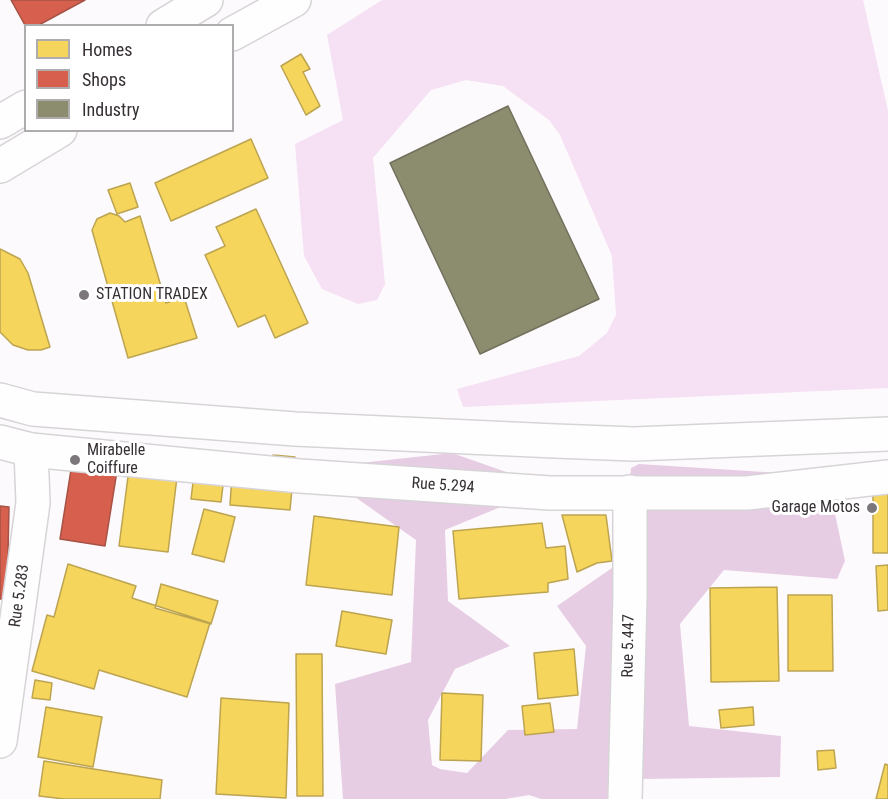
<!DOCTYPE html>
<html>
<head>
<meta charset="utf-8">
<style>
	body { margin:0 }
	#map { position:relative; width:888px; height:799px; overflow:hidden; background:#fdfafd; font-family:"Roboto Condensed",sans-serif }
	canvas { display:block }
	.legend { position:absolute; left:24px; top:24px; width:210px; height:108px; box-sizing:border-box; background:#fff; border:2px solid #afacae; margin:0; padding:8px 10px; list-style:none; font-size:18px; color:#363035 }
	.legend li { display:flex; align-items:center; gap:12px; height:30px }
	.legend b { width:30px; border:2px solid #afacae }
</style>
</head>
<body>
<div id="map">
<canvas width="888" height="799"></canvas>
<ul class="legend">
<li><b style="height:16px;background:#f6d55c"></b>Homes</li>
<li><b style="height:16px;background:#d6604d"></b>Shops</li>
<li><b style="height:16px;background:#8c8c6e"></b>Industry</li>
</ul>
</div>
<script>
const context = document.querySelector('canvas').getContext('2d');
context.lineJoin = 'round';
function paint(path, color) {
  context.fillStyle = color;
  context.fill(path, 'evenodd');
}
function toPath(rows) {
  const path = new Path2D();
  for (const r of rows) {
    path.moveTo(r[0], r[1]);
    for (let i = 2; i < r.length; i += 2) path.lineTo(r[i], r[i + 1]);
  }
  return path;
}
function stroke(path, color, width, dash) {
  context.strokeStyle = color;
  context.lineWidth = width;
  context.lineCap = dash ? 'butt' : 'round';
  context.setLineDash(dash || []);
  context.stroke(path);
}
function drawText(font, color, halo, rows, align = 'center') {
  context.font = font + ' "Roboto Condensed",sans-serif';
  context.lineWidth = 6;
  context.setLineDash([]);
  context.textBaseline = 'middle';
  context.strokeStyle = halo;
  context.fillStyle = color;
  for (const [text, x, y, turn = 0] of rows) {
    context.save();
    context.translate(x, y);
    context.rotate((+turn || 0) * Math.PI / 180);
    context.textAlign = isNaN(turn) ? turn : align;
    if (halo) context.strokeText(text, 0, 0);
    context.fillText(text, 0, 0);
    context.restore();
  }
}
paint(toPath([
	[382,0,863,0,888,111,888,388,463,407,457,389,579,356,607,333,616,315,612,256,560,135,549,120,503,86,466,80,431,90,373,158,385,284,377,300,358,304,322,289,304,256,295,144,343,120,327,35]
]), '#f6e0f4');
paint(toPath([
	[452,453,549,487,445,530,448,601,510,646,455,669,428,720,432,765,440,769,467,773,508,730,577,729,586,646,557,606,622,561,631,468,639,464,827,476,845,561,837,579,724,570,680,624,689,726,781,736,780,777,641,779,642,799,541,799,529,795,505,799,343,799,335,684,411,662,416,540,314,468]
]), '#e7cde4');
const homes = toPath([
	[301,54,310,69,303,72,320,106,306,115,281,66,301,54],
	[251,139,268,178,171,221,155,183,251,139],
	[130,183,138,207,117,214,108,190,130,183],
	[256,209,308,323,275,338,265,315,238,327,205,255,225,246,216,227,256,209],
	[110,213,119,216,125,222,140,216,166,303,184,297,197,338,128,358,92,230,97,219,110,213],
	[0,249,20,259,28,273,50,347,41,350,28,350,13,345,0,332,0,249],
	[132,446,180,452,168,552,119,546,132,446],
	[273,455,295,457,290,510,230,505,232,475,271,470,273,455],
	[194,474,224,477,221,502,191,499,194,474],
	[873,486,888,486,888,553,873,553,873,486],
	[204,509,235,517,224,562,192,554,204,509],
	[562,515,606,515,612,561,597,563,577,572,562,515],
	[314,516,399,527,392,595,306,585,314,516],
	[542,523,546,548,565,546,568,579,548,583,548,592,459,599,453,531,542,523],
	[68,564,136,586,132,598,210,623,187,697,99,670,94,689,32,671,47,615,54,617,68,564],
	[888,565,888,610,878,611,876,566,888,565],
	[161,584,218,601,211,624,155,608,161,584],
	[777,587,779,681,711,682,710,588,777,587],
	[788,595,832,595,833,671,788,671,788,595],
	[342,611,392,620,386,654,336,646,342,611],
	[574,649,578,695,538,699,534,653,574,649],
	[296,654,322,654,323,796,297,796,296,654],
	[35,680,52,683,50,700,32,698,35,680],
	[442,693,483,695,481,761,440,760,442,693],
	[221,698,289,703,286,798,216,794,221,698],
	[550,703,554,732,525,735,522,706,550,703],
	[46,707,102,717,93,767,38,757,46,707],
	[753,707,754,725,721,728,719,710,753,707],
	[834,750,836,768,818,770,817,751,834,750],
	[44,761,162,780,160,799,64,799,39,796,44,761],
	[885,764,888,765,888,799,876,799,885,764]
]);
paint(homes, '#f6d55c');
stroke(homes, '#bca450', 1.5);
const shops = toPath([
	[11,0,85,0,37,26,26,26,26,27,11,0],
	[76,438,121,446,105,546,60,539,76,438],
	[0,506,9,507,7,599,0,599,0,506]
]);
paint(shops, '#d6604d');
stroke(shops, '#a65246', 1.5);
const industry = toPath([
	[508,106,599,299,480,354,390,163,508,106]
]);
paint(industry, '#8c8c6e');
stroke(industry, '#72705d', 1.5);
const street = toPath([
	[0,741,33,503,31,450],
	[625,799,630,595,630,492]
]);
const secondary = toPath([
	[163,26,206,0],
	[232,34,294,0],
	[0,122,26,107],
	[0,166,60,130],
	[0,400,33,409,295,429,555,441,634,444,888,434],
	[0,442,31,450,300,476,550,493,747,493,888,477]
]);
stroke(street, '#d7d4d7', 36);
stroke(secondary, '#d7d4d7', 36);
stroke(street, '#fffeff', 33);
stroke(secondary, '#fffeff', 33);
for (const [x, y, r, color] of [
	[84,295,6,"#7c777b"],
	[75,460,6,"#7c777b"],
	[872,508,6,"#7c777b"]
]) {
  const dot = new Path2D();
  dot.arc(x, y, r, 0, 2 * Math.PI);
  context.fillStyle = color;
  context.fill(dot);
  stroke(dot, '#fff', 2);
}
drawText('16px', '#363035', '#fff', [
	["STATION TRADEX",96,295],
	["Mirabelle",87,451],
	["Coiffure",87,469],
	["Garage Motos",860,508,"right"]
], 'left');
drawText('16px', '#363035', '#fff', [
	["Rue 5.294",443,486,4],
	["Rue 5.283",20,596,-82],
	["Rue 5.447",629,646,-89]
]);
</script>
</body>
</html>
